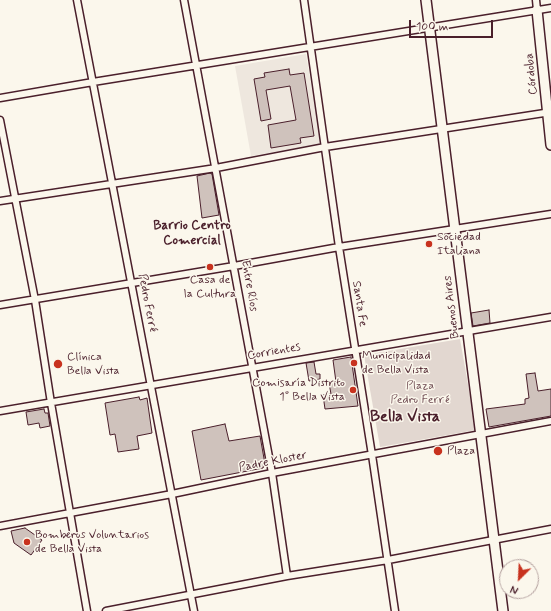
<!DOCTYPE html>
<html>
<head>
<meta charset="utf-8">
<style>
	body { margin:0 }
	#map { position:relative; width:551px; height:611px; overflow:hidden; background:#fbf7ec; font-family:Mynerve,sans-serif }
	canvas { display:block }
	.north { position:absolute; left:499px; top:559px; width:40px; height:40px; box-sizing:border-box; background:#fbf7ec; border:1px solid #b4a19f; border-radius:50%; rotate:204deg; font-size:11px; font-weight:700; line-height:16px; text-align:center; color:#4a1f2b }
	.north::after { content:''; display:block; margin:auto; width:14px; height:18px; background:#c8321e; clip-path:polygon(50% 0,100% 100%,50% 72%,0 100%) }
	.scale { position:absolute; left:409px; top:20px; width:84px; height:18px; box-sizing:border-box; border:2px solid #4a1f2b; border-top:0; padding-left:5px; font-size:12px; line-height:14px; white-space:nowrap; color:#4a1f2b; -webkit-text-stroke:3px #fbf7ec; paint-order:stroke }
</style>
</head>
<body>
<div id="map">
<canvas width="551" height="611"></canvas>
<div class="north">N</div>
<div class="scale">100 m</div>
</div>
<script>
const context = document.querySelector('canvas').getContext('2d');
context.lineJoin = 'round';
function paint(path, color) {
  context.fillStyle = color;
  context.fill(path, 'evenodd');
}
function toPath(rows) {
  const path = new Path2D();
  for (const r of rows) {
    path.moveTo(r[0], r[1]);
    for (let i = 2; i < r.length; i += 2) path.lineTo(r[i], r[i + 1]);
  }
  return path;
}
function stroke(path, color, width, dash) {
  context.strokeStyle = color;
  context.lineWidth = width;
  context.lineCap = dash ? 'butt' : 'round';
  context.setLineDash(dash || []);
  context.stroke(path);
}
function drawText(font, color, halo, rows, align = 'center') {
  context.font = font + ' Mynerve,sans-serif';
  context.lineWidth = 3;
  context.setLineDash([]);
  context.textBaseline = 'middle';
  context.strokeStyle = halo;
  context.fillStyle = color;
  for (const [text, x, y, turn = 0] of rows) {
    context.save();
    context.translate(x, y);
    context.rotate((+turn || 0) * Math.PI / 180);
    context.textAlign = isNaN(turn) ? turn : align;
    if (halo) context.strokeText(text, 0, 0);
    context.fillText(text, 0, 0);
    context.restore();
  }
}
paint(toPath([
	[306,54,321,144,251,156,235,66]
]), '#eee7de');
paint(toPath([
	[460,339,476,430,380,447,364,355]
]), '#e2d7d0');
const building = toPath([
	[289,69,290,75,304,73,314,136,300,138,301,143,271,148,268,125,296,120,290,86,266,90,271,119,261,121,254,79,265,77,264,73,289,69],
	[210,173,212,174,219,215,202,218,197,176,210,173],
	[489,310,490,323,473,326,471,313,489,310],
	[351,357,358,406,325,409,323,395,331,394,329,383,336,382,333,360,351,357],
	[314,362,316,374,320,374,320,379,309,381,306,363,314,362],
	[535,373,538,391,551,389,551,416,489,427,486,409,525,404,525,399,529,398,526,374,535,373],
	[139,397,140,400,147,398,152,433,137,436,139,449,118,452,115,434,110,435,105,403,139,397],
	[44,409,45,413,48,413,50,426,40,428,39,423,28,425,26,412,44,409],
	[225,424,229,441,260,436,265,464,263,468,201,480,192,431,225,424],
	[25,528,42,540,31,555,14,543,11,531,25,528]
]);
paint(building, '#cfc2bc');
stroke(building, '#4a1f2b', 1);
const street = toPath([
	[77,0,194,611],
	[184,0,272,473,287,576],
	[304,0,339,247,372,455,395,611],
	[536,0,537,10],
	[0,98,93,82,551,8],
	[0,120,35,300,51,403,87,611],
	[0,201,216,168,325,147,551,112],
	[0,305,234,266,339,247,551,214],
	[0,411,551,317],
	[0,526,172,494,272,473,551,421],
	[106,611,287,576,388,560,551,529]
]);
const secondary = toPath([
	[426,0,503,611],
	[537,10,551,145]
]);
stroke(street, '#4a1f2b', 9);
stroke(secondary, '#4a1f2b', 12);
stroke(street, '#fbf7ec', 6);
stroke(secondary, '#fbf7ec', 9);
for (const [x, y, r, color] of [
	[429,244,4,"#c8321e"],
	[210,267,4,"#c8321e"],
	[354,363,4,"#c8321e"],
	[58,364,5,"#c8321e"],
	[353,390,4,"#c8321e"],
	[438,451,5,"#c8321e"],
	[27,542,4,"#c8321e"]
]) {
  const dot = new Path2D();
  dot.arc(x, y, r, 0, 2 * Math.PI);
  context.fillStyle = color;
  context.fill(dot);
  stroke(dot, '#fbf7ec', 1.5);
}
drawText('12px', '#4a1f2b', '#fbf7ec', [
	["Córdoba",532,74,-96],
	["Entre Ríos",249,286,80],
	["Pedro Ferré",147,303,79],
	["Santa Fe",359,304,81],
	["Buenos Aires",452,307,-97],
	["Corrientes",274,352,-10],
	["Padre Kloster",273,462,-11]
]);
drawText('12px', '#4a1f2b', '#fbf7ec', [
	["Sociedad",437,237],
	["Italiana",437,251],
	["Casa de",210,280,"center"],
	["la Cultura",210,294,"center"],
	["Municipalidad",362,356],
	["de Bella Vista",362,370],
	["Clínica",67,357],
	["Bella Vista",67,371],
	["Comisaría Distrito",345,383,"right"],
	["1° Bella Vista",345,397,"right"],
	["Plaza",447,451],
	["Bomberos Voluntarios",35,535],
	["de Bella Vista",35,549]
], 'left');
drawText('12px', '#704d54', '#fbf7ec', [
	["Plaza",420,386],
	["Pedro Ferré",420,400]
]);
drawText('bold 13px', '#4a1f2b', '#fbf7ec', [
	["Barrio Centro",192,226],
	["Comercial",192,241]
]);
drawText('bold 16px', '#4a1f2b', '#fbf7ec', [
	["Bella Vista",405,418]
]);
</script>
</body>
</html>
